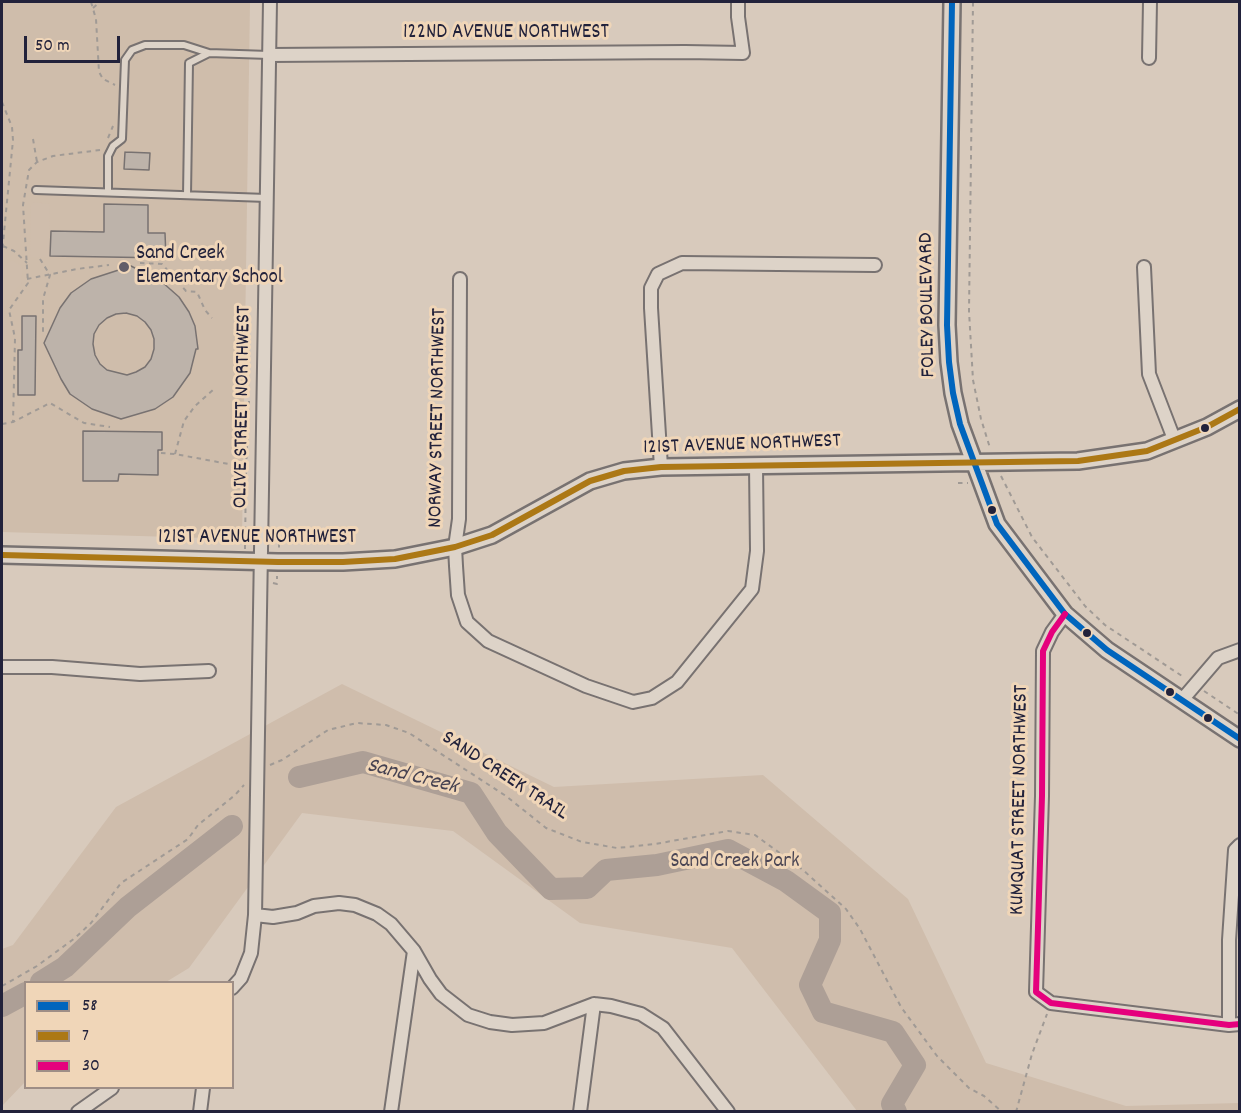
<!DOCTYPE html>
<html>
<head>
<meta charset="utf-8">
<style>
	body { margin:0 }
	#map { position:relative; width:1241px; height:1113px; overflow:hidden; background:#d8cabc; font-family:Dekko,sans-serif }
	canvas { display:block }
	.frame { position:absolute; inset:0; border:3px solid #22223b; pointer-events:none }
	.legend { position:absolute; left:24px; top:981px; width:210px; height:108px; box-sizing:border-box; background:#f0d6b8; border:2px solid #9e8e86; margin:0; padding:8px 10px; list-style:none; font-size:18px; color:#22223b }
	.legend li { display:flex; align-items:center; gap:12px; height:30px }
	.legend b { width:30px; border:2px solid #9e8e86 }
	.scale { position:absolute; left:24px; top:36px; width:96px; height:27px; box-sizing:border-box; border:3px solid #22223b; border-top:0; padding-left:8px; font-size:18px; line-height:21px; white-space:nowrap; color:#22223b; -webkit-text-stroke:4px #f0d6b8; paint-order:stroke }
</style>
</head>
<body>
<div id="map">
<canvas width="1241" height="1113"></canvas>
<div class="frame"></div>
<ul class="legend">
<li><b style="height:8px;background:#0065bd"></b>58</li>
<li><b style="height:8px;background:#ac7815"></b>7</li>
<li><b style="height:8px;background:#e5007d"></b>30</li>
</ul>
<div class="scale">50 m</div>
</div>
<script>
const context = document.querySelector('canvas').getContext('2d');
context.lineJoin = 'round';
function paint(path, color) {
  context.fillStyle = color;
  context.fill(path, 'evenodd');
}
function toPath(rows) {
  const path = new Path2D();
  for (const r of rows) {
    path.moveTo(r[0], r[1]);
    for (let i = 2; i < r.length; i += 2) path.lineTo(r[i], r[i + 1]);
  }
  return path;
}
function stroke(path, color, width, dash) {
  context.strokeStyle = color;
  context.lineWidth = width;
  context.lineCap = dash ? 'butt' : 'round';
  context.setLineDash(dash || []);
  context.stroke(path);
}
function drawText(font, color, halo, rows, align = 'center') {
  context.font = font + ' Dekko,sans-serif';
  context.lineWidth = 6;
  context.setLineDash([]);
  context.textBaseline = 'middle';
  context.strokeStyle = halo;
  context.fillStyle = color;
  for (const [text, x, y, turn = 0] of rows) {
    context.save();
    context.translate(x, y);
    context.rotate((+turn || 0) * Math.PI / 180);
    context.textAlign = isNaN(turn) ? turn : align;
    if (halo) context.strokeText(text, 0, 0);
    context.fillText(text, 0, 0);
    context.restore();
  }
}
paint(toPath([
	[2,2,250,2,242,539,2,532]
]), '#cfbdab');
paint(toPath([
	[33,202,50,204,49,257,30,257,31,205],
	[12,260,23,267,21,284,12,294,4,310,7,337,2,340,2,267],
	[342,684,554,787,763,775,908,899,986,1063,1126,1106,1239,1103,1240,1111,857,1111,732,948,580,923,453,831,302,813,189,968,166,982,26,982,25,1082,2,1106,2,949,13,945,116,807]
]), '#cfbdac');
stroke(toPath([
	[299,777,363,762,471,793,497,833,551,889,587,888,606,870,657,865,728,850,786,881,830,913,830,940,810,985,823,1012,893,1032,915,1065,892,1104,896,1112],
	[41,982,65,967,128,907,232,826],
	[2,1006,26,993]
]), '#ad9f96', 22);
const building = toPath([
	[125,152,150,153,149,170,124,169,125,152],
	[104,204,148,205,148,233,165,233,166,258,50,256,51,231,104,232,104,204],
	[131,266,162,282,179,297,189,312,195,326,198,349,196,349,190,373,173,397,155,409,121,419,92,409,70,394,61,379,44,343,60,308,71,293,91,279,131,266],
	[126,313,137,316,145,322,151,330,154,339,154,349,151,359,145,367,136,372,127,375,107,370,100,364,95,355,93,344,94,334,99,325,107,318,116,314,126,313],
	[22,316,36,316,35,395,18,395,18,350,22,350,22,316],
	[83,431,162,432,162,450,158,450,158,475,119,474,118,481,83,481,83,431]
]);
paint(building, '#bdb3aa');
stroke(building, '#787271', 1.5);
const service = toPath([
	[36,190,267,198],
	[108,192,108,156,113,146,122,139,125,60,132,50,145,45,184,45,209,53],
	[187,195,189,63,209,53,269,55]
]);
const minor = toPath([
	[270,55,685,52,743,53,738,17,738,2],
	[1149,58,1150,2],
	[1144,267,1149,374,1174,439],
	[460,279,459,519,455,547,456,566,458,595,467,622,488,641,586,686,633,702,652,698,677,682,752,589,757,551,756,466],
	[661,467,651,308,651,288,658,274,682,263,875,265],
	[1065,614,1052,632,1043,651,1042,796,1036,992,1051,1003,1229,1025,1240,1024],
	[2,667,52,667,140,674,209,671],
	[1182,700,1218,658,1240,650],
	[255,915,273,917,297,913,314,906,339,903,355,905,377,914,391,924,414,951,430,979,441,994,468,1015,490,1022,512,1025,544,1023,594,1004,611,1006,641,1014,663,1028,728,1112],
	[232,988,241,978,251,953,255,915,270,2],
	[1229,1025,1229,940,1235,850,1240,845],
	[78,1112,112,1088],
	[200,1112,203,1088],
	[391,1112,414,951],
	[580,1112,594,1004]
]);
const tertiary = toPath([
	[952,2,947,325,949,362,953,393,960,424,997,524,1065,614,1107,650,1240,739],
	[2,555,278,562,343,562,395,559,455,547,492,535,590,481,624,471,661,467,1078,461,1147,451,1207,427,1240,409]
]);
stroke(service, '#787271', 10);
stroke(minor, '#787271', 16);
stroke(tertiary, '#787271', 20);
stroke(toPath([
	[91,2,96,19,99,72,103,79,115,85],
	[973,2,969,311,973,380,981,419,990,448],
	[93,8,100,2],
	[2,102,12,127,13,140,2,253],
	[108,138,113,126],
	[33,139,37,162],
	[100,150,53,156,37,162,29,170,23,205,28,283,9,310,15,338,13,422,50,403,84,423,110,427],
	[3,246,14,251,27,263],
	[40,259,50,275,43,299,43,334],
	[140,263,162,264,186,291,197,292,205,310,212,318],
	[27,279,77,269,109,265],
	[2,424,13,422],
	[161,453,175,454,234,465,246,470],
	[175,454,184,421,195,406,215,388],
	[1001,476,1032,537,1085,606,1105,625,1185,678],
	[958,483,968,483],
	[272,541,279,541,279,549],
	[245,549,246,470,249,401],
	[273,583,277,584,277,576],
	[1204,691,1240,715],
	[270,765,282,760,328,730,357,723,386,725,409,733,506,796,546,828,582,842,617,848,655,844,728,831,755,835,803,870,846,909,860,929,901,1007,937,1056,969,1088,984,1096,1002,1112],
	[2,986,37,966,75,938,91,923,121,883,188,839,198,825,235,795,244,785],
	[1016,1112,1032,1054,1047,1014]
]), '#a09a95', 2, [4.5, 4.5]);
stroke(service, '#ddd3c8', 6);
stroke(minor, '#ddd3c8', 12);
stroke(tertiary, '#ddd3c8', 15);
stroke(toPath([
	[952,2,947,325,949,362,953,393,960,424,997,524,1065,614,1107,650,1240,739]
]), '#0065bd', 6);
stroke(toPath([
	[2,555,278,562,343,562,395,559,455,547,492,535,590,481,624,471,661,467,1078,461,1147,451,1207,427,1240,409]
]), '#ac7815', 6);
stroke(toPath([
	[1065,614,1052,632,1043,651,1042,796,1036,992,1051,1003,1229,1025,1240,1024]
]), '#e5007d', 6);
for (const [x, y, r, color] of [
	[124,267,6,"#625d68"],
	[1205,428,5,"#22223b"],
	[992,510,5,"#22223b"],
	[1087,633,5,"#22223b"],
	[1170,692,5,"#22223b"],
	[1208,718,5,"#22223b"]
]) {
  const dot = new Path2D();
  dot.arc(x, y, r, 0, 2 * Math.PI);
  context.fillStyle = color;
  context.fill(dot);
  stroke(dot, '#f0d6b8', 2);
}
drawText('21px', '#22223b', '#f0d6b8', [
	["122ND AVENUE NORTHWEST",506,34],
	["FOLEY BOULEVARD",929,305,-91],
	["OLIVE STREET NORTHWEST",244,407,-89],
	["NORWAY STREET NORTHWEST",439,418,-89],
	["121ST AVENUE NORTHWEST",742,446,-2],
	["121ST AVENUE NORTHWEST",257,539],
	["SAND CREEK TRAIL",504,777,33],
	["KUMQUAT STREET NORTHWEST",1021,800,-89]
]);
drawText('21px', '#22223b', '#f0d6b8', [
	["Sand Creek",136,255],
	["Elementary School",136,279]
], 'left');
drawText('21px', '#4b4654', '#f0d6b8', [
	["Sand Creek Park",735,863]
]);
drawText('italic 22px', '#464251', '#f0d6b8', [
	["Sand Creek",412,778,14]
]);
</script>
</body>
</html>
